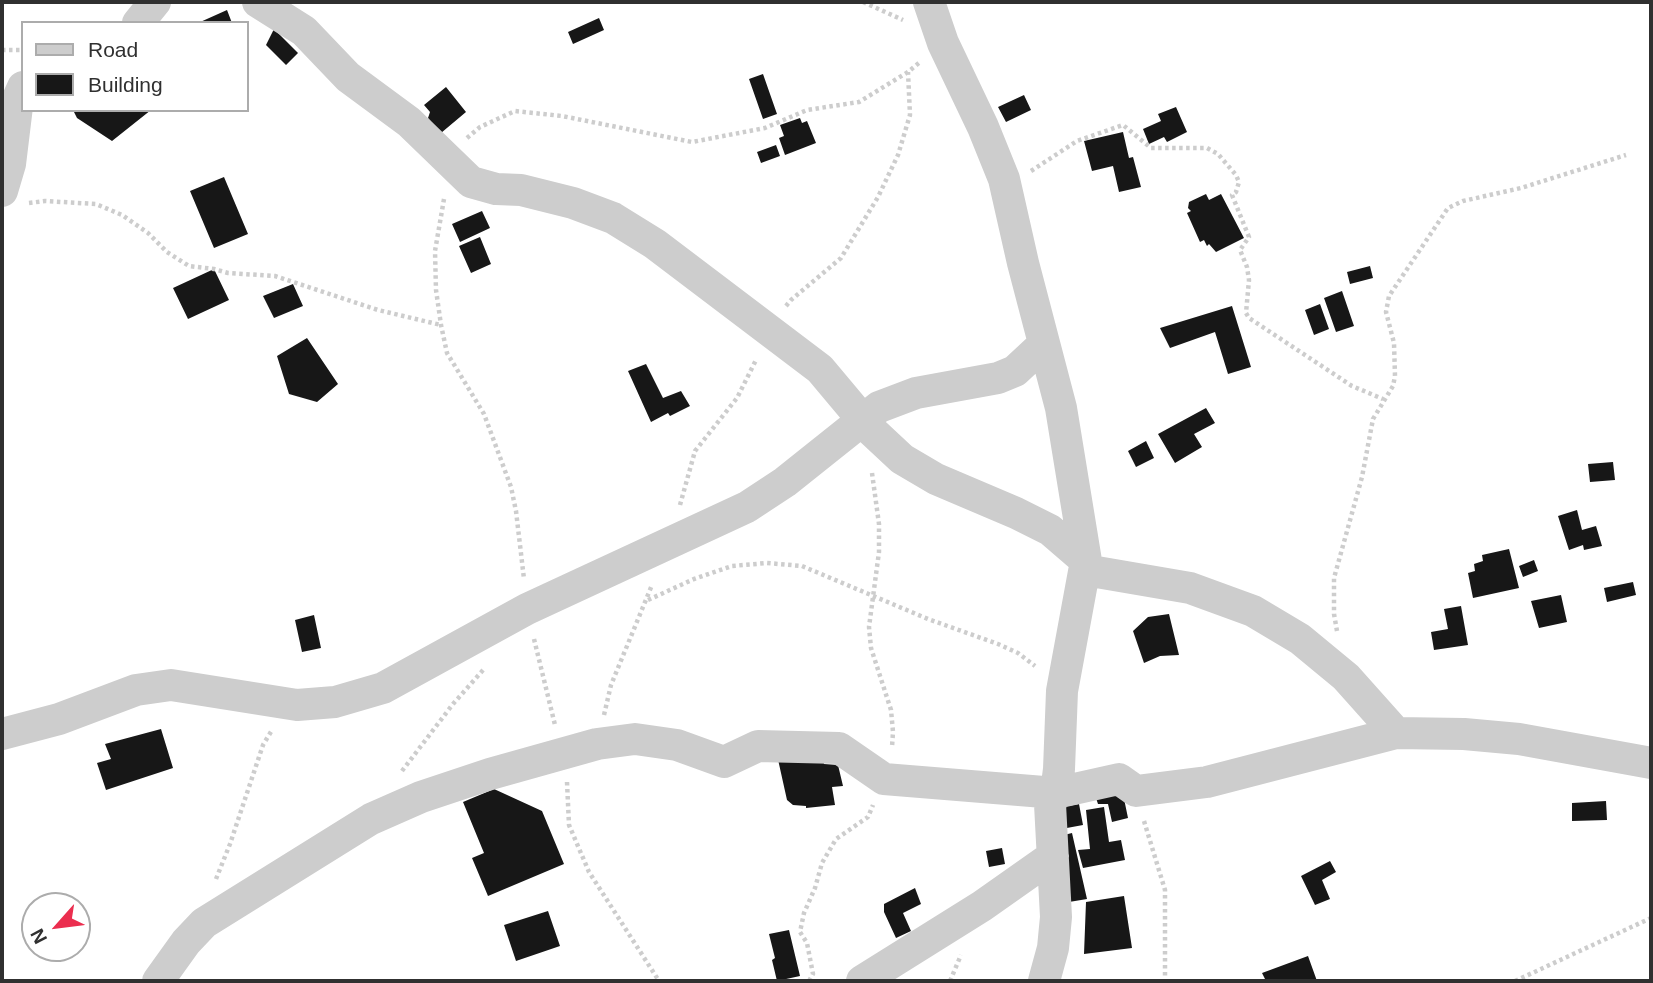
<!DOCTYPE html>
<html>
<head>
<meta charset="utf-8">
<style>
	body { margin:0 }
	#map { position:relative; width:1653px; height:983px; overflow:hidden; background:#fff; font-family:Arial,sans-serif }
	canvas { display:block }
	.frame { position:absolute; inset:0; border:4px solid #303030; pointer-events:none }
	.legend { position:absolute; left:21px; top:21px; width:228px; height:91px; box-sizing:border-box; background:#fff; border:2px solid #acacac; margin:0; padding:9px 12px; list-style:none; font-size:21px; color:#303030 }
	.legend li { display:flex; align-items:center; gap:14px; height:35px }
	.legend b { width:35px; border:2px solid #acacac }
	.north { position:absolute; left:21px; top:892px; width:70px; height:70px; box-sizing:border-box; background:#fff; border:2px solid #acacac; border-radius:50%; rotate:242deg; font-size:19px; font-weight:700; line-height:28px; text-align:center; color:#303030 }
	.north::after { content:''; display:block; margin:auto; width:24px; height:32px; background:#eb2e4f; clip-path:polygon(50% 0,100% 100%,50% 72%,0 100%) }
</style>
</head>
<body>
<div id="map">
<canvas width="1653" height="983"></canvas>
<div class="frame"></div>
<ul class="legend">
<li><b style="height:9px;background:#cdcdcd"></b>Road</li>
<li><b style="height:19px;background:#171717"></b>Building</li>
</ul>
<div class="north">N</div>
</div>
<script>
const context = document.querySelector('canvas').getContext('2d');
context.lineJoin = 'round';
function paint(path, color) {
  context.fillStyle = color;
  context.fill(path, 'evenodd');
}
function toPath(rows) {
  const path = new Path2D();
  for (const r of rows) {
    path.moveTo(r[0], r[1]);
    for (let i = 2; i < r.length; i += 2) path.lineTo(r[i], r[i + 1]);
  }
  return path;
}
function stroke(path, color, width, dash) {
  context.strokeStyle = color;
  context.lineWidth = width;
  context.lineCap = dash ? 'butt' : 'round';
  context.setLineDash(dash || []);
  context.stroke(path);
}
paint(toPath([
	[227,10,232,23,198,23],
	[599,18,604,30,573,44,568,32],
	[274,29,298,53,286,65,266,45],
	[763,74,777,114,763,119,749,79],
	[446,87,466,112,441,133,428,118,430,112,424,105],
	[1024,95,1031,110,1006,122,998,107],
	[1176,107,1187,132,1167,142,1164,137,1149,144,1143,129,1161,121,1158,114],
	[73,110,151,110,112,141,77,118],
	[800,118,802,123,807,121,816,143,785,155,779,138,784,136,780,125],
	[1123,132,1129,158,1133,157,1141,187,1119,192,1113,166,1092,171,1084,141],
	[776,145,780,156,761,163,757,152],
	[224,177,248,234,214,248,190,191],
	[1206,194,1209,200,1221,194,1244,238,1216,252,1209,244,1207,246,1204,240,1200,242,1187,213,1191,211,1188,208,1189,202],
	[482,211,490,228,460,242,452,224],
	[480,237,491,264,471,273,459,246],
	[1370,266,1373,278,1350,284,1347,272],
	[214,269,229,300,188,319,173,288],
	[293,284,303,306,274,318,263,296],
	[1342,291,1354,326,1336,332,1324,298],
	[1320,304,1329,329,1314,335,1305,310],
	[1232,306,1251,367,1228,374,1215,332,1170,348,1160,328],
	[307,338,338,384,317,402,289,394,277,356],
	[646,364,663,398,681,391,690,406,670,416,668,413,651,422,628,371],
	[1206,408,1215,423,1194,434,1202,447,1175,463,1158,434],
	[1146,441,1154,458,1136,467,1128,451],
	[1613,462,1615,480,1590,482,1588,464],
	[1577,510,1582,530,1596,526,1602,546,1584,550,1583,545,1569,550,1558,516],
	[1509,549,1519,588,1473,598,1468,573,1475,571,1474,564,1483,561,1482,555],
	[1534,560,1538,571,1523,577,1519,566],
	[1633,582,1636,595,1607,602,1604,588],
	[1561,595,1567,622,1539,628,1531,601],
	[1461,606,1468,645,1434,650,1431,632,1448,629,1444,609],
	[1169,614,1179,655,1160,656,1144,663,1133,631,1148,617],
	[314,615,321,648,302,652,295,620],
	[161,729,173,768,106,790,97,763,111,759,105,744],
	[777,755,822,755,824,764,838,765,843,786,832,787,835,805,806,808,806,806,793,805,787,800],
	[494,789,542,811,564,864,488,896,472,858,484,853,463,802],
	[1122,789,1128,818,1112,822,1108,804,1098,804,1094,792],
	[1606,801,1607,820,1572,821,1572,803],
	[1079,804,1083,825,1056,830,1052,809],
	[1104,807,1109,842,1121,840,1125,860,1083,868,1078,850,1090,849,1086,810],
	[1072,833,1087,899,1069,902,1056,837],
	[1002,848,1005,864,989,867,986,851],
	[1330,861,1336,872,1322,880,1330,899,1315,905,1301,876],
	[915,888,921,904,903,913,911,931,896,938,884,912,884,904],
	[1124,896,1132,948,1084,954,1086,902],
	[548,911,560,946,516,961,504,925],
	[789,930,800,976,777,981,772,960,775,958,769,934],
	[1308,956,1317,981,1266,981,1262,973]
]), '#171717');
stroke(toPath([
	[863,2,903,20],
	[2,50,23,50],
	[467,138,480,127,515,111,562,116,692,142,765,128,807,110,859,102,908,72,920,62],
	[1031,171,1077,141,1123,125,1151,148,1207,148,1218,154,1236,175,1239,182,1236,192,1232,195,1249,237,1240,250,1247,267,1249,280,1246,313,1249,318,1352,386,1383,399],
	[444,199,435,251,436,290,441,325,447,353,484,414,511,487,516,511,524,579],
	[29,203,45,201,96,204,122,215,148,233,167,252,189,266,214,269,228,273,275,276,378,310,441,325],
	[786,306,791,300,841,258,878,197,898,155,910,115,908,72],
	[872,473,879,524,879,552,869,627,871,648,891,710,893,732,892,747],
	[680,505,695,451,737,398,756,360],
	[648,600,694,579,732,566,767,563,802,566,928,619,998,644,1018,653,1035,666],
	[1337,631,1334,614,1334,578,1362,477,1373,419,1393,386,1395,376,1394,343,1386,312,1389,296,1448,208,1463,201,1521,188,1626,155],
	[534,639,555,725],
	[604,715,611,685,652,585],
	[402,771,453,704,484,669],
	[567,782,569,825,589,872,659,981],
	[1144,821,1165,890,1165,981],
	[216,879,230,844,263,745,272,730],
	[809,981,813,974,807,943,800,932,804,913,815,888,822,863,836,839,868,817,873,805],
	[950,981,961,955],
	[1515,981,1651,918]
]), '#cdcdcd', 4.5, [3.5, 3.5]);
stroke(toPath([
	[258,2,304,31,348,77,409,122,471,182,496,189,521,190,573,203,613,218,655,244,820,369,872,431,902,459,936,479,1016,513,1050,530,1086,561],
	[929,2,943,43,983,127,1004,179,1023,263,1061,408,1086,561,1062,691,1059,769,1056,793,1050,804,1056,917,1053,948,1044,981],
	[138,23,155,2],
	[2,191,10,164,18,98,23,87],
	[1085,570,1190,588,1253,611,1300,639,1346,677,1396,733],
	[2,734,59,719,136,690,171,685,297,705,335,702,383,688,527,609,747,507,785,482,879,407,916,393,998,378,1015,371,1044,344],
	[158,981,186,942,204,923,371,819,421,797,490,774,597,744,635,739,677,745,724,762,758,746,839,748,884,779,1056,793,1119,779,1136,791,1207,782,1396,733,1464,734,1519,739,1651,763],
	[862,981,982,906,1053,856]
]), '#cdcdcd', 32);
</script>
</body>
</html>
